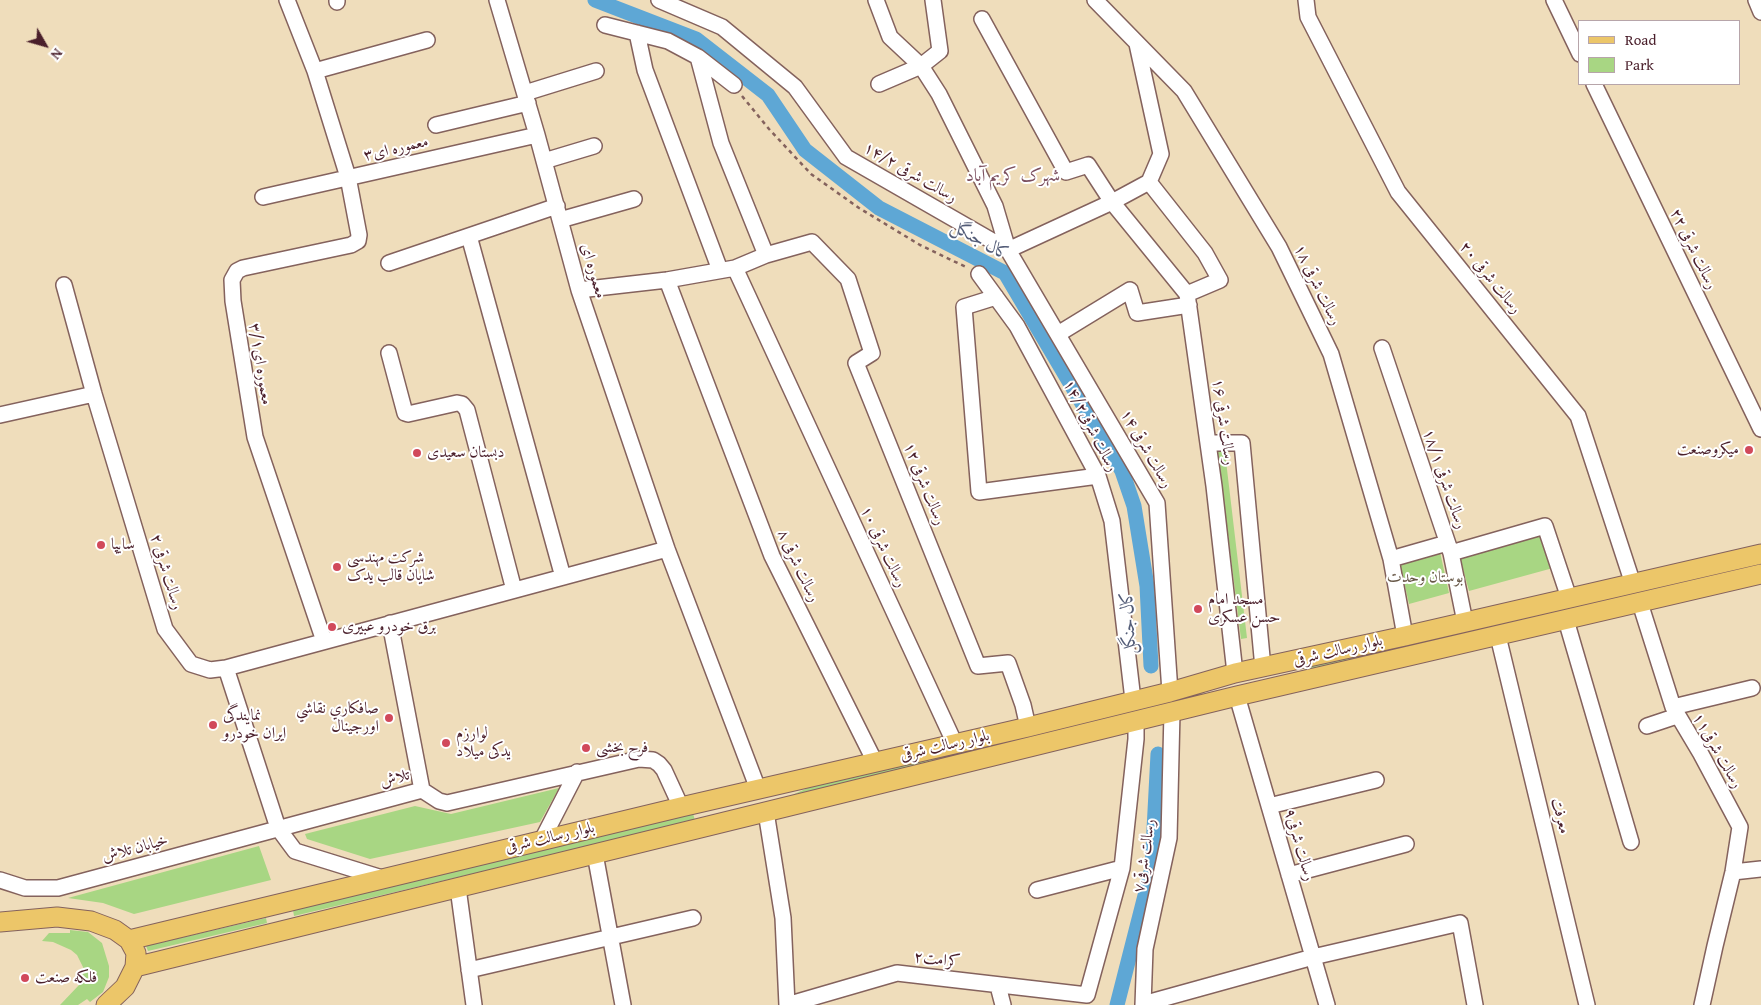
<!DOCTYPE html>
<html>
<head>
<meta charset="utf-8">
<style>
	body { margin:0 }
	#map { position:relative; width:1761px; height:1005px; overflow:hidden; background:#efddbb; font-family:"Gentium Book Plus",serif }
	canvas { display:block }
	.legend { position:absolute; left:1578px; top:20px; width:162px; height:65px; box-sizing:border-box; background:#fff; border:1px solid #b7a5aa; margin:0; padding:6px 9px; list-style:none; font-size:15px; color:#4a1f2b }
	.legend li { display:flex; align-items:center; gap:10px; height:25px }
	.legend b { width:25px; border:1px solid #b7a5aa }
	.north { position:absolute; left:20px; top:20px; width:50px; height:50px; -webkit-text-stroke:4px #fff; paint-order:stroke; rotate:128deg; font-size:14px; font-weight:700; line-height:20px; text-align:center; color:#4a1f2b }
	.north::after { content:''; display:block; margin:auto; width:18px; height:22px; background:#4a1f2b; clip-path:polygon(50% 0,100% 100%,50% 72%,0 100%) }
</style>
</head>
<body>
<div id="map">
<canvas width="1761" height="1005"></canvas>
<ul class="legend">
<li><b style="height:6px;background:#ecc669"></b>Road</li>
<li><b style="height:14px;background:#a8d683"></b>Park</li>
</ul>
<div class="north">N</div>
</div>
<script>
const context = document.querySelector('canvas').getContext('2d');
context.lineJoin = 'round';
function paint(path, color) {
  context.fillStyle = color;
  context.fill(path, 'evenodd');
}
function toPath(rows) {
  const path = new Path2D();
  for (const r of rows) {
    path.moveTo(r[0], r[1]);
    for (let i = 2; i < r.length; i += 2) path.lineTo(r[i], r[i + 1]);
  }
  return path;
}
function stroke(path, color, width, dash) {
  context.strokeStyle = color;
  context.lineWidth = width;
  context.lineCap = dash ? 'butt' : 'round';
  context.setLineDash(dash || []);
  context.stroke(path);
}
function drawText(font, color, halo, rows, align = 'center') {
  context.font = font + ' "Gentium Book Plus",Amiri,serif';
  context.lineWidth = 4;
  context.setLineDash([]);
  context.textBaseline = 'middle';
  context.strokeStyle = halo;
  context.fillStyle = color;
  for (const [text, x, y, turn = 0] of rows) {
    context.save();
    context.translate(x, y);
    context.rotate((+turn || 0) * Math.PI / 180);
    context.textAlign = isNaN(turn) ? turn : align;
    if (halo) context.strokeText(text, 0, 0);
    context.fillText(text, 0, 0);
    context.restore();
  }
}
paint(toPath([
	[1224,444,1247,638,1241,639,1217,445],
	[1541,535,1553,568,1469,591,1460,558],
	[1440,552,1449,593,1409,604,1400,564],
	[1688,576,1640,593,1303,671,1310,662],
	[1219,687,1176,703,792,795,819,783],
	[559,788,540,822,370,859,307,839,305,834,415,806,451,814],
	[693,813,695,821,294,916,293,910],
	[259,846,271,880,134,914,103,903,68,898],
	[266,918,267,923,148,951,146,946],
	[70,930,88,932,102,943,109,966,109,977,103,992,90,1002,87,999,78,1005,60,1005,79,985,84,969,77,955,71,950,53,942,42,941,49,933,70,933]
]), '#a8d683');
stroke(toPath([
	[595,0,696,39,768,95,805,150,879,208,1005,273,1122,471,1134,506,1147,586,1151,666],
	[1117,1005,1152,868,1158,754]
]), '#5ea7d5', 15);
const minor = toPath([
	[287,0,315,71,348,177,359,235,358,241,351,245,243,268,237,271,232,280,233,301,255,437,324,641],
	[337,0,337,2],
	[497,0,537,135,579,290,667,549,758,789],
	[659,0,722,27,795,87,846,157,1008,250],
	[876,0,890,37,921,66,939,94,995,206,1008,250,1157,503,1170,692],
	[1095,0,1184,91,1279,247,1331,354,1391,559,1405,636],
	[1306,0,1308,17,1398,192,1578,416,1633,584],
	[1554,0,1580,54],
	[1756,0,1761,12],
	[982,19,1066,172,1088,165,1112,202,1187,294,1214,486,1235,673],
	[605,25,668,41,698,57,734,85],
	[637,33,645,70,720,270],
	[1137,44,1161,154,1149,182],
	[698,57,721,143,766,255],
	[315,71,427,40],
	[879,84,921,66,940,51,933,0],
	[1594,84,1761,429],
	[525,93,596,71],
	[436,125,528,103],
	[544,161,594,146],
	[263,197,537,135],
	[560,220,634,199],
	[469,236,563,577],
	[1008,250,1112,202,1149,182,1205,253,1220,280,1187,294],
	[389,263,557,206],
	[735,268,955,744],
	[979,274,1017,326,1098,476,1112,521,1133,700],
	[667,280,772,556,875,762],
	[64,285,94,394,165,629,191,664,210,670,226,668,278,828,295,851,382,878],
	[579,290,667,280,735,268,766,255,812,242,848,279,872,353,856,363,978,666,1008,663,1023,705,1028,727],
	[996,297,964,307,979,492,1098,476],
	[1058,334,1130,290,1137,313,1189,305],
	[1382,348,1451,553,1465,622],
	[389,353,405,413,408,414,457,403,462,404,467,410,514,590],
	[0,415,94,394],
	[1208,443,1242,443,1263,668],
	[1451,553,1545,526,1569,598],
	[1391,559,1447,543],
	[1640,603,1673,707,1701,754,1740,827,1733,872,1715,946,1702,1005],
	[1566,620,1631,842],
	[390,623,422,790],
	[1498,636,1587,1005],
	[226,668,667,549],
	[1237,696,1327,1005],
	[1673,707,1752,688],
	[1647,726,1677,716],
	[1269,806,1376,780],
	[766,812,783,918,787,1005],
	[542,840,577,772],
	[595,854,623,1005],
	[1733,872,1761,869],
	[1289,875,1406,844],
	[0,880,25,888,58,888,422,790,439,801,447,803,639,759,653,760,659,764,664,770,681,807],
	[458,888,474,1005],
	[1037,890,1122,868],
	[469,970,693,918],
	[998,986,1003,1005],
	[1143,1004,1313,957,1460,923,1475,1005],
	[787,1005,897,973,1087,995,1122,868,1136,739,1136,721],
	[1143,1005,1145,949,1169,838,1172,712]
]);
const major = toPath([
	[0,922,57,917,91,921,115,930,129,940,136,953,135,967,125,987,106,1005],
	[129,940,681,807,1028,727,1170,692,1235,673,1405,636,1761,554],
	[135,967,1237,696,1761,574]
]);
stroke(minor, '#84625d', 18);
stroke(major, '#84625d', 21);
stroke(toPath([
	[742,96,769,129,811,174,859,208,920,245,968,268]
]), '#84625d', 2.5, [4, 4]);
stroke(minor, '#fff', 15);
stroke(major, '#ecc669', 19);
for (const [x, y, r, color] of [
	[1749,450,5,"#d1495b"],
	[417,453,5,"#d1495b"],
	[101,545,5,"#d1495b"],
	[337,567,5,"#d1495b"],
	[1198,609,5,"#d1495b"],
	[332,627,5,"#d1495b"],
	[389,718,5,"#d1495b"],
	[213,725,5,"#d1495b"],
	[446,743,5,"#d1495b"],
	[586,748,5,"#d1495b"],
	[25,978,5,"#d1495b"]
]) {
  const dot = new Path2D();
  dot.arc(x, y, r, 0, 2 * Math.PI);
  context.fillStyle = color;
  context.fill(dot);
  stroke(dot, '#fff', 2);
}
drawText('16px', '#4a1f2b', '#fff', [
	["معموره ای۳",396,149,-13],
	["رسالت شرقی ۱۴/۲",910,173,30],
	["رسالت شرقی ۲۲",1693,249,64],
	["معموره ای",593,271,74],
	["رسالت شرقی ۲۰",1490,278,51],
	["رسالت شرقی ۱۸",1317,285,64],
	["معموره ای۳/۱",260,364,81],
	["رسالت شرقی ۱۶",1223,422,82],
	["رسالت شرقی۱۴/۲",1090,426,63],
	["رسالت شرقی ۱۴",1146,449,60],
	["رسالت شرقی ۱۸/۱",1444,479,71],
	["رسالت شرقی ۱۲",924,484,68],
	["رسالت شرقی ۱۰",883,547,65],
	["رسالت شرقی ۸",798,566,65],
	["رسالت شرقی ۲",166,572,73],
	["بلوار رسالت شرقی",1338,651,-13],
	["بلوار رسالت شرقی",945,746,-13],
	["رسالت شرقی۱۱",1717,751,60],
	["تلاش",395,779,-15],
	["معرفت",1560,816,76],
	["بلوار رسالت شرقی",550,838,-13],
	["رسالت شرقی۹",1299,845,74],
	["خیابان تلاش",135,849,-15],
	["رسالت شرقی۷",1145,856,-81],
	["کرامت۲",937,960,7]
]);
drawText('16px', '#4a1f2b', '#fff', [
	["میکروصنعت",1739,450,"right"],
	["دبستان سعیدی",427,453],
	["سایپا",111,545],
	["شرکت مهندسی",347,558],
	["شایان قالب یدک",347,576],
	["مسجد امام",1208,600],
	["حسن عسکری",1208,618],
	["برق خودرو عبیری",342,627],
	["صافكاري نقاشي",379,709,"right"],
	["اورجينال",379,727,"right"],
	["نمایندگی",223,716],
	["ایران خودرو",223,734],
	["لوارزم",456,734],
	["یدکی میلاد",456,752],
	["فرح بخشی",596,748],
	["فلکه صنعت",35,978]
], 'left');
drawText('16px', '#665645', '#fff', [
	["بوستان وحدت",1425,578]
]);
drawText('18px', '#7b4f5f', '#fff', [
	["شهرک کریم آباد",1013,176]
]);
drawText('italic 18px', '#535c77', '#fff', [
	["کال جنگل",980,241,29],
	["کال جنگل",1129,622,-93]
]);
</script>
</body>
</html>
